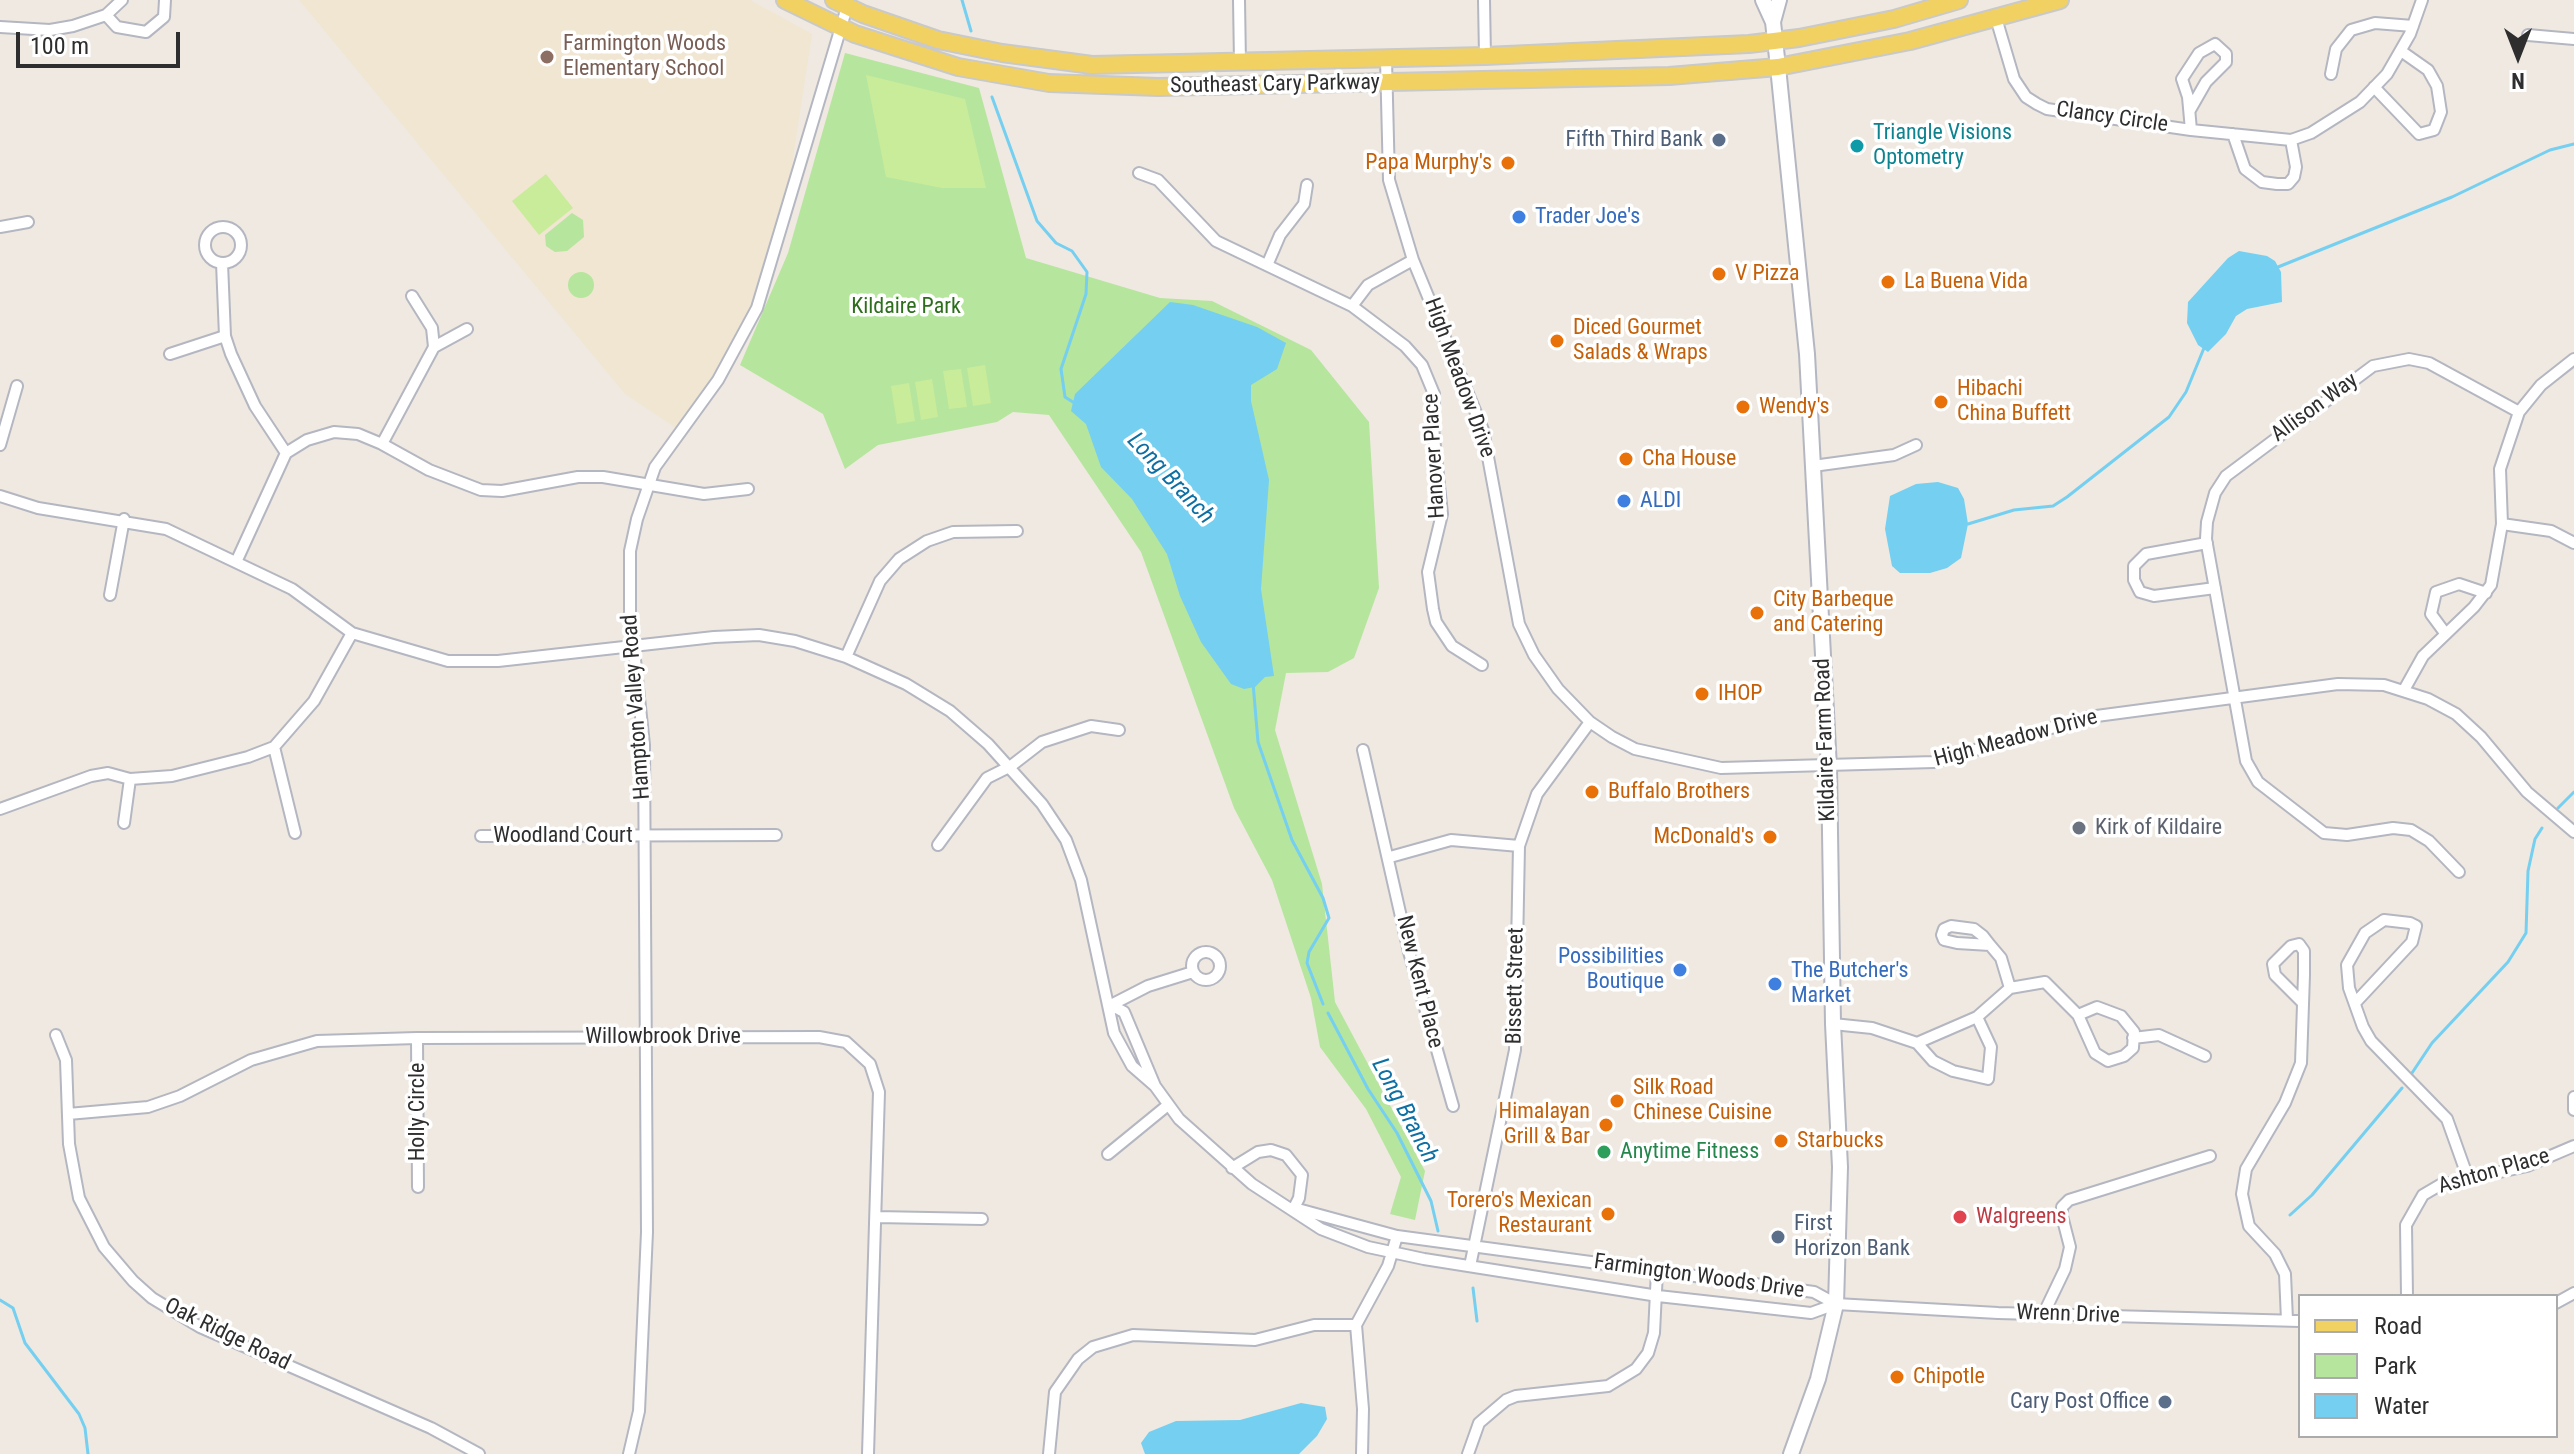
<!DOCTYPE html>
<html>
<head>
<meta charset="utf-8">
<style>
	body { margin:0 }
	#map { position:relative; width:2574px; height:1454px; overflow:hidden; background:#efe9e1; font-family:"Roboto Condensed",sans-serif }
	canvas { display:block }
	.legend { position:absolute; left:2298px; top:1294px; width:260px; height:144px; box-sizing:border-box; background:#fff; border:2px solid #ababab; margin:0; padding:10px 14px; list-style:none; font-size:24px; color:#2e2e2e }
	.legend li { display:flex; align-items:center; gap:16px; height:40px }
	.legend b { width:40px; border:2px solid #ababab }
	.north { position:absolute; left:2478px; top:16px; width:80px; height:80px; -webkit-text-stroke:6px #fff; paint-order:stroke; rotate:180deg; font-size:22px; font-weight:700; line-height:32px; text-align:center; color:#2e2e2e }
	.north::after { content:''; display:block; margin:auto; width:28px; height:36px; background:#2e2e2e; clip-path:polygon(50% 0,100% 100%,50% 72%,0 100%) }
	.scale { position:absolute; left:16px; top:32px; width:164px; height:36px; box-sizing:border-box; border:4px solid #2e2e2e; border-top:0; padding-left:10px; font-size:24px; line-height:28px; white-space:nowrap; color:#2e2e2e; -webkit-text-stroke:6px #fff; paint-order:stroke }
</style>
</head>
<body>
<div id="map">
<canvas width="2574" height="1454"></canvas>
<ul class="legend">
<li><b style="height:10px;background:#f2d163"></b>Road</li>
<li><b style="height:22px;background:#b6e59e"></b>Park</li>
<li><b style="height:22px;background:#75cff0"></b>Water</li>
</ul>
<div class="north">N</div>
<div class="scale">100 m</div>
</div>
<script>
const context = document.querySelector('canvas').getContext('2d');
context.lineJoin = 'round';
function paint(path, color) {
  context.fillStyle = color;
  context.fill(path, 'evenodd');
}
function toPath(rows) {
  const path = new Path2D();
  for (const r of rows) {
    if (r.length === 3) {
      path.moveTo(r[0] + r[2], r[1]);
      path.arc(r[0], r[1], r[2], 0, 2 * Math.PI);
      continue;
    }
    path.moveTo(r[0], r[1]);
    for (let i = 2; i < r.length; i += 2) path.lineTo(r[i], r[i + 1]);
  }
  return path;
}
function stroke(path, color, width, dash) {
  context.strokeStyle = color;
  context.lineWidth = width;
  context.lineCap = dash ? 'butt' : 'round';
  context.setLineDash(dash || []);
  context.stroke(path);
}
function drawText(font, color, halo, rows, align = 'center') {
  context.font = font + ' "Roboto Condensed",sans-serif';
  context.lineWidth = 7;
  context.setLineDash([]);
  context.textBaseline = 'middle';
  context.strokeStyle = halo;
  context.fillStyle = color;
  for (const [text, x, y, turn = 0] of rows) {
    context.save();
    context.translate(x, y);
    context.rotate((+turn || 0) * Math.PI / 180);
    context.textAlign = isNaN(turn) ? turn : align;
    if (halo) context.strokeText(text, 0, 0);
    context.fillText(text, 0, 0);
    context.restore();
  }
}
paint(toPath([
	[299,0,750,0,812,34,782,229,739,344,679,430,625,394]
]), '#f0e6d1');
paint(toPath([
	[845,53,979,88,1026,258,1160,298,1212,301,1311,350,1369,422,1379,588,1354,658,1328,672,1286,673,1275,730,1322,884,1335,1002,1425,1171,1415,1220,1390,1214,1401,1177,1366,1109,1320,1047,1311,998,1272,880,1234,808,1141,552,1049,415,1013,412,997,422,878,445,845,469,823,414,740,365,788,253],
	[572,213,583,220,584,237,567,251,555,252,546,246,545,235],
	[581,285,13]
]), '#b6e59e');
paint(toPath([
	[866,75,965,99,986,188,942,188,886,177],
	[546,174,573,208,539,235,512,201],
	[985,365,991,403,973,406,967,368],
	[961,369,967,407,949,409,943,371],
	[932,379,938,417,921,420,915,382],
	[909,383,915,421,897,424,891,386]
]), '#c9ec9a');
paint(toPath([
	[2239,251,2267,256,2275,261,2281,272,2282,302,2247,309,2236,316,2226,334,2208,352,2198,345,2187,323,2188,302,2228,258],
	[1170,302,1193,305,1257,327,1286,343,1277,369,1251,385,1251,401,1269,480,1261,589,1274,676,1265,677,1255,687,1244,689,1231,684,1201,642,1180,596,1167,554,1132,499,1101,467,1086,424,1071,411,1075,394],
	[1938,482,1958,488,1964,499,1968,524,1961,558,1947,568,1930,573,1900,573,1892,566,1885,529,1890,496,1916,484],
	[1301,1403,1325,1407,1327,1419,1317,1436,1299,1454,1145,1454,1141,1443,1149,1432,1176,1421,1240,1420]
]), '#75cff0');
stroke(toPath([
	[962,0,971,31],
	[992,97,1037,221,1056,243,1072,251,1087,272,1086,294,1061,369,1065,397,1076,404],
	[2278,267,2452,197,2550,150,2574,144],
	[1968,524,2014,510,2053,506,2067,497,2169,417,2186,392,2204,348],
	[1253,683,1258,742,1292,840,1323,898,1329,918,1309,952,1307,963,1323,1004],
	[2558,808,2574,792],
	[1328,1013,1368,1089,1397,1133,1431,1201,1438,1231],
	[2412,1073,2432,1043,2508,962,2526,933,2528,871,2535,839,2542,828],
	[2290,1215,2312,1195,2402,1088],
	[1473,1288,1477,1321],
	[0,1300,13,1308,25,1343,79,1414,85,1428,88,1454]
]), '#75cff0', 3);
const street = toPath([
	[1239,0,1240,63],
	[1484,0,1485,56],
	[106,15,117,27,146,32,164,17,165,0],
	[1996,18,2014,79,2026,97,2037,104,2047,109,2191,130],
	[0,27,50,30,73,26,106,15,122,0],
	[2528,35,2574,39],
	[1386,59,1389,180,1413,260,1483,430,1519,624,1534,655,1558,689,1590,722,1612,737,1635,749,1721,768,1934,762,2089,717,2338,684,2384,685,2428,699,2456,714,2481,737,2527,792,2574,832],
	[2331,74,2336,49,2351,30,2375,23,2413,26],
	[2374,87,2419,134,2434,130,2441,112,2437,86,2428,70,2401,51],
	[2190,110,2206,82,2226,62,2226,54,2215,44,2199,53,2182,79,2188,97,2191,130,2291,140,2311,133,2360,102,2387,74,2410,34,2422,0],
	[2233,134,2245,169,2262,182,2277,184,2288,184,2294,177,2296,167,2291,140],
	[1139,173,1158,180,1216,241,1352,306,1405,346,1422,365,1434,394,1433,427,1442,514,1428,572,1433,609,1436,622,1452,646,1482,665],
	[0,227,28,222],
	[223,245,18],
	[222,263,225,336,231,354,255,406,286,453],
	[1268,263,1280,235,1304,204,1307,185],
	[1352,306,1368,285,1413,260],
	[434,347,467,329],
	[170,354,225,336],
	[382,444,434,347,432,328,412,296],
	[0,445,17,386],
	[1813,466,1894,455,1916,445],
	[0,496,38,508,166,529,292,589,352,633,448,661,498,661,714,637,759,635,795,641,846,657,906,684,950,711,988,744,1042,804,1066,840,1081,880,1114,1033,1132,1066,1155,1086,1124,1012,1111,1005],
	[2502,524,2551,531,2574,543],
	[2207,543,2146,554,2134,566,2134,580,2140,592,2154,596,2215,588],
	[237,560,286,453,307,440,334,432,358,434,382,444,429,470,481,490,502,491,578,477,603,477,704,494,748,489],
	[110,595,124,519],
	[2445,633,2431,614,2436,592,2459,584,2486,593],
	[846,657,880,581,899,559,927,541,953,532,1017,531],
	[2404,690,2423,656,2474,607,2491,585,2502,524,2500,469,2519,412,2541,385,2574,359],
	[274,747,295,833],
	[1363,750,1409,952,1453,1106],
	[0,809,91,776,108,773,130,779,172,776,248,757,274,747,314,701,352,633],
	[124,823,130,779],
	[481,836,776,835],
	[938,845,987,778,1011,766,1042,742,1091,726,1119,730],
	[1390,857,1451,840,1519,846],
	[2459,872,2429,841,2411,830,2393,828,2347,835,2324,833,2258,782,2246,761,2206,539,2207,522,2215,493,2226,476,2373,366,2409,359,2429,363,2519,412],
	[1990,945,1957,943,1944,940,1942,935,1944,929,1951,926,1974,929,1983,936,1990,945,2001,958,2010,988],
	[1206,966,14],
	[2355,1003,2412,942,2416,926,2410,923,2384,920,2365,933,2347,965,2349,988,2363,1027,2371,1041,2447,1119,2468,1178],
	[1111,1005,1148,986,1193,972],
	[1833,1024,1872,1028,1917,1043,1977,1017,2010,988,2045,982,2078,1015,2095,1053,2108,1061,2124,1056,2133,1048,2134,1032,2121,1016,2097,1007,2078,1015],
	[56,1035,66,1060,69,1144,79,1198,104,1247,133,1281,152,1298,200,1327,431,1428,479,1454],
	[417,1038,418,1187],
	[2133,1038,2159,1035,2205,1056],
	[1917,1043,1933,1061,1953,1071,1988,1079,1991,1047,1977,1017],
	[1155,1086,1179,1119,1252,1184,1321,1229,1368,1247,1424,1259,1658,1296,1811,1313,1836,1304],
	[2574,1097,2574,1110],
	[68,1114,148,1107,180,1096,251,1060,317,1041,417,1038,819,1037,846,1042,870,1064,879,1092,868,1454],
	[1108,1154,1168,1105],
	[1232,1168,1258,1152,1271,1150,1286,1155,1302,1175,1299,1198,1294,1208],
	[1294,1208,1397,1236,1814,1292,1836,1304,1998,1313,2300,1321],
	[876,1217,982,1219],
	[1470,1266,1515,1050,1519,846,1537,794,1590,722],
	[2407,1296,2406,1225,2423,1195,2440,1185,2527,1166,2574,1146],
	[2556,1303,2574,1293],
	[2043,1315,2065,1269,2070,1247,2062,1216,2062,1207,2069,1200,2210,1156],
	[2287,1320,2285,1274,2275,1254,2249,1226,2242,1194,2246,1169,2285,1103,2301,1063,2304,975,2304,951,2299,944,2291,946,2273,964,2275,975,2303,1003],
	[629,1454,639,1411,647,1232,644,745,630,612,630,551,637,519,655,467,718,380,757,308,847,7],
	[1049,1454,1055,1392,1078,1359,1093,1347,1133,1335,1255,1340,1314,1325,1356,1325],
	[1362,1454,1363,1409,1356,1325,1388,1266,1397,1236],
	[1468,1454,1479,1423,1506,1400,1516,1396,1608,1386,1636,1369,1648,1353,1654,1333,1657,1271]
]);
const secondary = toPath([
	[1763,0,1773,22,1778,67,1807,354,1829,768,1833,1024,1840,1167,1836,1304,1818,1379,1791,1454],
	[1773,22,1779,0]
]);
const primary = toPath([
	[785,0,855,34,958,67,1049,83,1158,87,1669,76,1778,67,1910,41,2060,0],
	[834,0,863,14,938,40,1002,53,1092,65,1485,56,1749,44,1799,38,1894,19,1959,0]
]);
stroke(street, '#b4b7c1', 14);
stroke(secondary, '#b4b7c1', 18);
stroke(primary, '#c9c9c9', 20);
stroke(street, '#fff', 10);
stroke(secondary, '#fff', 14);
stroke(primary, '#f2d163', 16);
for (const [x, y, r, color] of [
	[547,57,8,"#8d6e63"],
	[1719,140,8,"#5c6f8a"],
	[1857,146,8,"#0f9aa8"],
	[1508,163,8,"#e8710a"],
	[1519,217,8,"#3f7fe0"],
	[1719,274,8,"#e8710a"],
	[1888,282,8,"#e8710a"],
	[1557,341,8,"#e8710a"],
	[1941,402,8,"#e8710a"],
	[1743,407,8,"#e8710a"],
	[1626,459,8,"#e8710a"],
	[1624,501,8,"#3f7fe0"],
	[1757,613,8,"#e8710a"],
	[1702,694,8,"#e8710a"],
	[1592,792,8,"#e8710a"],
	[2079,828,8,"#6b7280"],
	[1770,837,8,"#e8710a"],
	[1680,970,8,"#3f7fe0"],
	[1775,984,8,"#3f7fe0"],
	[1617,1101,8,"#e8710a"],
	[1606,1125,8,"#e8710a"],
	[1781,1141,8,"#e8710a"],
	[1604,1152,8,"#2e9e5b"],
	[1608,1214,8,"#e8710a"],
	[1960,1217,8,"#e0444e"],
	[1778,1237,8,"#5c6f8a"],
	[1897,1377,8,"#e8710a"],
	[2165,1402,8,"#5c6f8a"]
]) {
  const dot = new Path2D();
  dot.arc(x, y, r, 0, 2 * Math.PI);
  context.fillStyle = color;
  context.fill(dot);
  stroke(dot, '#fff', 3);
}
drawText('22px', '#785e54', '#fff', [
	["Farmington Woods",563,44],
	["Elementary School",563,69]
], 'left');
drawText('22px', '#2e2e2e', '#fff', [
	["Southeast Cary Parkway",1275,85,-1],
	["Clancy Circle",2112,118,8],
	["High Meadow Drive",1459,378,70],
	["Allison Way",2315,408,-36],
	["Hanover Place",1435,456,-93],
	["Hampton Valley Road",637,707,-94],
	["High Meadow Drive",2016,739,-15],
	["Kildaire Farm Road",1826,740,-92],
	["Woodland Court",563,836],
	["New Kent Place",1419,982,76],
	["Bissett Street",1516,986,-89],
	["Willowbrook Drive",663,1037],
	["Holly Circle",418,1112,-90],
	["Ashton Place",2494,1172,-16],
	["Farmington Woods Drive",1699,1277,8],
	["Wrenn Drive",2068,1315,2],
	["Oak Ridge Road",227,1335,26]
]);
drawText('22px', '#0d838f', '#fff', [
	["Triangle Visions",1873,133],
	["Optometry",1873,158]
], 'left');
drawText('22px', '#4e5e75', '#fff', [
	["Fifth Third Bank",1703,140],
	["First",1794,1224,"left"],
	["Horizon Bank",1794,1249,"left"],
	["Cary Post Office",2149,1402]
], 'right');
drawText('22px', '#c56008', '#fff', [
	["Papa Murphy's",1492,163,"right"],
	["V Pizza",1735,274],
	["La Buena Vida",1904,282],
	["Diced Gourmet",1573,328],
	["Salads & Wraps",1573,353],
	["Hibachi",1957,389],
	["China Buffett",1957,414],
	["Wendy's",1759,407],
	["Cha House",1642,459],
	["City Barbeque",1773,600],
	["and Catering",1773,625],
	["IHOP",1718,694],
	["Buffalo Brothers",1608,792],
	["McDonald's",1754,837,"right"],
	["Silk Road",1633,1088],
	["Chinese Cuisine",1633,1113],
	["Himalayan",1590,1112,"right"],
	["Grill & Bar",1590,1137,"right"],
	["Starbucks",1797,1141],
	["Torero's Mexican",1592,1201,"right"],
	["Restaurant",1592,1226,"right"],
	["Chipotle",1913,1377]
], 'left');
drawText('22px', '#366cbe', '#fff', [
	["Trader Joe's",1535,217],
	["ALDI",1640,501],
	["Possibilities",1664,957,"right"],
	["Boutique",1664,982,"right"],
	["The Butcher's",1791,971],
	["Market",1791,996]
], 'left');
drawText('22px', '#2c6e1b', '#fff', [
	["Kildaire Park",906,307]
]);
drawText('22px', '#5b616d', '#fff', [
	["Kirk of Kildaire",2095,828]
], 'left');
drawText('22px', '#27864d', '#fff', [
	["Anytime Fitness",1620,1152]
], 'left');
drawText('22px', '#be3a42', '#fff', [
	["Walgreens",1976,1217]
], 'left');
drawText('italic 24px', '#0d6fa3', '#fff', [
	["Long Branch",1170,479,47],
	["Long Branch",1404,1111,62]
]);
</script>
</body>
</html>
